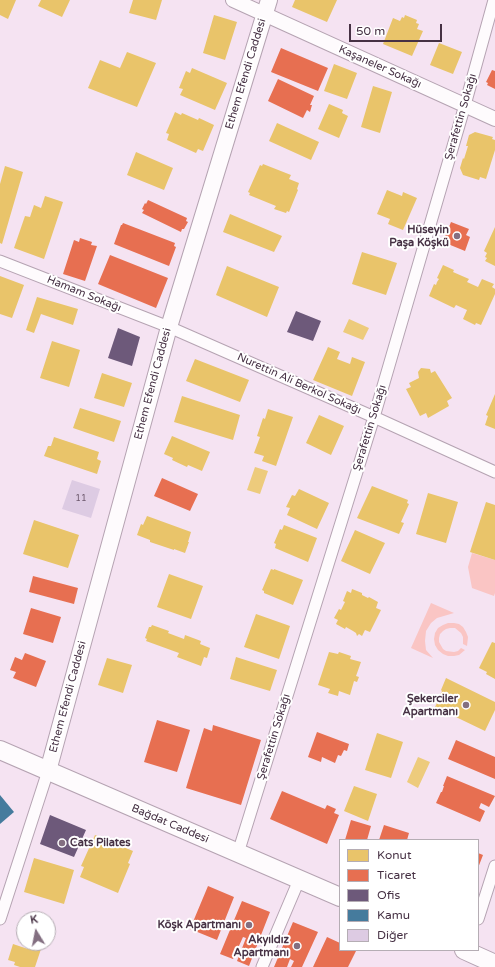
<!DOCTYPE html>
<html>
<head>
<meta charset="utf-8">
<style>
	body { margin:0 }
	#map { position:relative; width:495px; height:967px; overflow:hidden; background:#f5e3f2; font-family:"Varela Round",sans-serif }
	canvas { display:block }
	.legend { position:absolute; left:339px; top:839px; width:140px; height:112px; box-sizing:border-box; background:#fff; border:1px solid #b5adb4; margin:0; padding:5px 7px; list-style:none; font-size:12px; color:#463144 }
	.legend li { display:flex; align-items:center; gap:8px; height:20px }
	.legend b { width:20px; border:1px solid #b5adb4 }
	.north { position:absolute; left:16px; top:911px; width:40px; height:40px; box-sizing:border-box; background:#fff; border:1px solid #b5adb4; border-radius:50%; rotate:350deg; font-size:11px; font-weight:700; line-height:16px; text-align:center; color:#463144 }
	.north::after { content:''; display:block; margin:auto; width:14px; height:18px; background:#836f81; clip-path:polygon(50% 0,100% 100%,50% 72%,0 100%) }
	.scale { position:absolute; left:349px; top:24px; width:93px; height:18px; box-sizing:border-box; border:2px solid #463144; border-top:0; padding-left:5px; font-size:12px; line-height:14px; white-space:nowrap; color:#463144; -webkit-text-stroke:3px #fff; paint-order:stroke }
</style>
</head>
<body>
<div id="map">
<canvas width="495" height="967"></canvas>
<ul class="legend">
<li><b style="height:11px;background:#e9c46a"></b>Konut</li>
<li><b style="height:11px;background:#e76f51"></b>Ticaret</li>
<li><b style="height:11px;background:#6d597a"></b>Ofis</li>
<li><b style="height:11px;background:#457b9d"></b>Kamu</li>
<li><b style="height:11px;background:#ddcbe3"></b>Diğer</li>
</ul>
<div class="north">K</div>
<div class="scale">50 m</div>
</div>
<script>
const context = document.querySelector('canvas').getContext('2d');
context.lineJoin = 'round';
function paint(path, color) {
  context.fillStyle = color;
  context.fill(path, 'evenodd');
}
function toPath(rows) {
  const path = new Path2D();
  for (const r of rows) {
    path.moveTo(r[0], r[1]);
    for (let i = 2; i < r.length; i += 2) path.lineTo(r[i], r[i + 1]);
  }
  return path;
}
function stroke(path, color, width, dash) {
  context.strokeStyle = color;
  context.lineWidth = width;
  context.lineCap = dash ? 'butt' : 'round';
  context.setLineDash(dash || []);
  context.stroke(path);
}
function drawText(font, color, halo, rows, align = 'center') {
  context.font = font + ' "Varela Round",sans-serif';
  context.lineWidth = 4;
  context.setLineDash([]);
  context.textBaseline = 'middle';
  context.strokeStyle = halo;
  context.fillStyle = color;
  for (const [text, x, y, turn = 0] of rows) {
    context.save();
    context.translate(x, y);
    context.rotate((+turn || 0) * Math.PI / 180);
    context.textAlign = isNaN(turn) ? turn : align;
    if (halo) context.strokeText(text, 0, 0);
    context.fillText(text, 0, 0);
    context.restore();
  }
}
paint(toPath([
	[472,553,495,560,495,593,494,596,472,588,468,567],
	[431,603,454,613,437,618,431,623,426,631,425,641,426,650,433,658,411,648],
	[448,623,454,623,459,624,463,627,466,632,468,637,467,646,463,644,463,637,461,633,455,628,450,628,446,629,443,631,440,634,439,638,439,642,443,649,446,651,454,652,458,651,461,648,465,650,459,655,454,656,448,656,443,654,438,650,435,645,434,639,435,633,438,628,443,625]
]), '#fac5c4');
paint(toPath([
	[349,319,369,328,363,340,343,332],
	[255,467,268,471,260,494,247,490],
	[418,757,430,762,418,788,407,782]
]), '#edcb7c');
paint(toPath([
	[0,0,16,0,8,19,0,15],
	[41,0,70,0,62,17,38,6],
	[133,0,162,0,156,20,129,13],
	[295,0,337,0,327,22,292,7],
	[214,15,237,22,225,60,203,53],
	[405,15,417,20,416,23,419,24,417,29,423,31,412,56,383,44,393,18,400,21,402,17,404,18],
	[439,43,462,52,453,74,430,65],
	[127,52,156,63,137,107,88,88,100,60,120,68],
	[334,64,357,73,347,99,324,91],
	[192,68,227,83,215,110,180,95,183,89,179,88,186,71,190,73],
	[373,86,392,92,380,133,361,127],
	[329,104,343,110,342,113,348,116,339,138,318,129],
	[175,112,181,115,182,113,198,120,199,118,214,125,203,151,198,149,196,153,167,140,169,134,166,133],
	[277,123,319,142,311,160,269,141],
	[475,132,493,137,492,139,495,140,495,150,486,179,480,177,479,180,463,175,460,168,463,158,464,159,468,146,466,146,469,135],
	[136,152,173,168,164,190,127,175],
	[263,164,291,175,289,179,299,183,297,189,298,190,289,212,287,211,286,213,274,209,276,206,249,195,250,193,248,192,260,165,262,166],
	[5,166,23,172,2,244,0,243,0,184],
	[387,190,402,196,403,192,417,198,403,230,388,224,390,219,377,214],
	[45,196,63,202,44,259,14,248,25,216,30,217,34,205,41,208],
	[230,214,282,236,274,252,223,232],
	[495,227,495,266,485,261,487,258,485,257,487,253,484,251],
	[362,252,397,263,386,295,352,284],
	[443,265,454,270,453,272,469,279,467,282,478,287,482,279,494,284,492,287,495,289,495,294,481,325,476,323,475,325,463,319,467,310,456,305,454,308,429,296,434,284,436,285,437,282,439,279,437,278],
	[227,266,279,287,267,317,216,295],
	[0,276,24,285,12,318,0,314],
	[37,297,78,309,73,325,41,314,34,333,26,330],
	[52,341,80,350,69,387,40,378],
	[328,347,340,352,337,359,350,364,352,357,365,362,352,396,313,380],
	[195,359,249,380,240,402,186,381],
	[421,368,430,369,431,373,435,371,452,398,447,401,449,406,428,418,426,413,420,416,406,389,411,387,409,383,419,378,418,372],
	[102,373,132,383,124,407,94,398],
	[495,394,495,429,485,425,488,416,486,415],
	[182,396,240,415,233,440,174,422],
	[80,408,121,421,114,442,73,428],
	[268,409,293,417,276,466,262,461,264,456,254,453,260,437,257,436,263,418,265,419],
	[319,415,344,426,331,455,306,443],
	[172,436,210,452,202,471,188,465,187,467,172,460,173,458,164,454],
	[54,437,99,452,97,459,101,461,97,474,44,456,48,446,51,446],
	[372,486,408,500,407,503,409,504,401,522,404,523,399,534,357,518],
	[299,489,329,503,317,529,287,515,290,508,286,507,292,495,295,496],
	[428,493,458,502,446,543,416,534],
	[486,502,495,505,495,560,470,552],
	[147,516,191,532,188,542,189,542,185,553,174,549,174,550,150,542,150,540,137,535,141,524,143,525],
	[34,520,79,535,68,568,23,554],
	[284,525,317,538,308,562,275,548,276,544,274,543,280,529,282,530],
	[355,530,385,543,370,574,341,561],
	[271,569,274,570,274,569,303,580,293,605,264,593,264,591,262,590],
	[169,574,203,586,191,619,157,607],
	[352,589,362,593,362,595,368,598,369,597,378,602,376,608,381,610,370,632,365,630,362,636,359,634,357,636,356,633,353,631,346,627,345,629,336,624,338,620,334,618,339,609,341,610,345,602,343,601,347,591,351,593],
	[256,614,290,626,279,659,244,647],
	[152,625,169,631,168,633,184,639,185,635,201,641,200,644,210,648,207,658,204,657,201,666,177,657,179,653,146,641,147,639,145,638,149,627,151,627],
	[492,642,495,643,495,679,486,674,487,672,479,668],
	[329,652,338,654,339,652,351,656,350,659,361,662,356,676,359,677,357,682,354,681,350,695,339,691,338,696,328,693,330,689,318,685],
	[236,657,277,670,270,691,230,679],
	[107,658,132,665,123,693,98,685],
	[446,678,495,702,495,710,485,731,435,707,437,703,436,703,442,691,441,690],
	[377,733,403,742,391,778,365,770],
	[354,786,377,794,368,821,344,811],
	[95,835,133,851,128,863,130,864,118,893,80,877,84,867,81,866],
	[34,858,74,870,64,904,24,892],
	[13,944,28,949,29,946,41,949,35,967,20,967,14,965,15,962,8,960]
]), '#e9c46a');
paint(toPath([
	[281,48,328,68,318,91,271,72],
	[492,70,495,71,495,89,487,85,488,83,486,82],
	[278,79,314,96,310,105,312,105,310,112,307,110,303,118,268,101],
	[148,200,187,218,186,221,188,222,184,229,182,229,181,232,142,213,144,210,142,209,145,203,146,204],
	[451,222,469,229,466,235,470,237,465,251,443,242],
	[123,223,175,243,174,246,176,247,169,266,114,244,121,225,122,225],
	[80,238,92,242,91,245,97,246,85,281,63,274,74,240,79,242],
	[110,255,168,278,156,308,98,284],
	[162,478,198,494,190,511,154,496],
	[33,576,78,588,74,604,29,592],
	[31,608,61,617,53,643,23,634],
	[25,653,46,661,36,687,13,678,16,672,10,670,15,657,22,660],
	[157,720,190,730,177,772,144,762],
	[213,725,261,740,241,805,186,788,204,728,212,731],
	[317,732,349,744,347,751,344,750,341,756,338,755,335,763,322,757,321,762,308,757],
	[456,740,495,757,495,779,448,759],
	[447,776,495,796,489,807,481,803,479,808,485,811,480,822,436,803,441,792,442,792,444,786,443,786],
	[282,791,325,809,327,805,336,809,334,813,339,815,327,844,270,819],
	[351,820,371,826,367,840,345,840],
	[384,825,409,833,407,840,379,840],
	[478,853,483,855,478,868],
	[208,886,234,897,217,940,190,929],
	[242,901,270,912,249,966,237,961,246,938,243,937,233,959,220,954],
	[293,922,318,932,302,967,291,967,294,961,290,959,287,967,274,967],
	[327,937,340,943,340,950,354,950,356,951,348,967,313,967]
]), '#e76f51');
paint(toPath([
	[296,311,321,321,313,341,287,332],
	[118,328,140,337,132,366,108,358],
	[50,815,86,830,74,857,40,844]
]), '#6d597a');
paint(toPath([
	[0,795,14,812,0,824]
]), '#457b9d');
paint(toPath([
	[72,480,100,489,91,518,62,509]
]), '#ddcbe3');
const minor = toPath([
	[0,261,169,327,374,417,495,472],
	[238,853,374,417,465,105,494,0],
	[0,919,48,771],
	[478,919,495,866],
	[262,967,299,880]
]);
const tertiary = toPath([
	[233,0,495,119]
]);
const secondary = toPath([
	[48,771,169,327,269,0]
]);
const primary = toPath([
	[0,750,340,897],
	[464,950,495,964]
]);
stroke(minor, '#b5a3b2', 13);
stroke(tertiary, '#b5a3b2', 16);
stroke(secondary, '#b5a3b2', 18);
stroke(primary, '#b5a3b2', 20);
stroke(minor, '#fefbfd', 11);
stroke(tertiary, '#fefbfd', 14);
stroke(secondary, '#fefbfd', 16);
stroke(primary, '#fefbfd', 18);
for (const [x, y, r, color] of [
	[457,236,4,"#836f81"],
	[466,705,4,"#836f81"],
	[62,843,4,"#836f81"],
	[249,925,4,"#836f81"],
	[297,946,4,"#836f81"]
]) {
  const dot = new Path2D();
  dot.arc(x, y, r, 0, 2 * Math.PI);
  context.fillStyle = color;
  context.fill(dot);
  stroke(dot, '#fff', 1.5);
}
drawText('9px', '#6c586c', null, [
	["11",81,499]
]);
drawText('11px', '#463144', '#fff', [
	["Kaşaneler Sokağı",380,67,24],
	["Ethem Efendi Caddesi",246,74,-73],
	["Şerafettin Sokağı",461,117,-74],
	["Hamam Sokağı",84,294,22],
	["Ethem Efendi Caddesi",153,384,-75],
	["Nurettin Ali Berkol Sokağı",299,384,24],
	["Şerafettin Sokağı",370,428,-73],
	["Ethem Efendi Caddesi",68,697,-75],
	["Şerafettin Sokağı",274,737,-73],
	["Bağdat Caddesi",170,824,23]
]);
drawText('bold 11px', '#463144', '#fff', [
	["Hüseyin",449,230],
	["Paşa Köşkü",449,243],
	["Şekerciler",458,699],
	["Apartmanı",458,712],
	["Cats Pilates",70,843,"left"],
	["Köşk Apartmanı",241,925],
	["Akyıldız",289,940],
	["Apartmanı",289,953]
], 'right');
</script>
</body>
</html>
